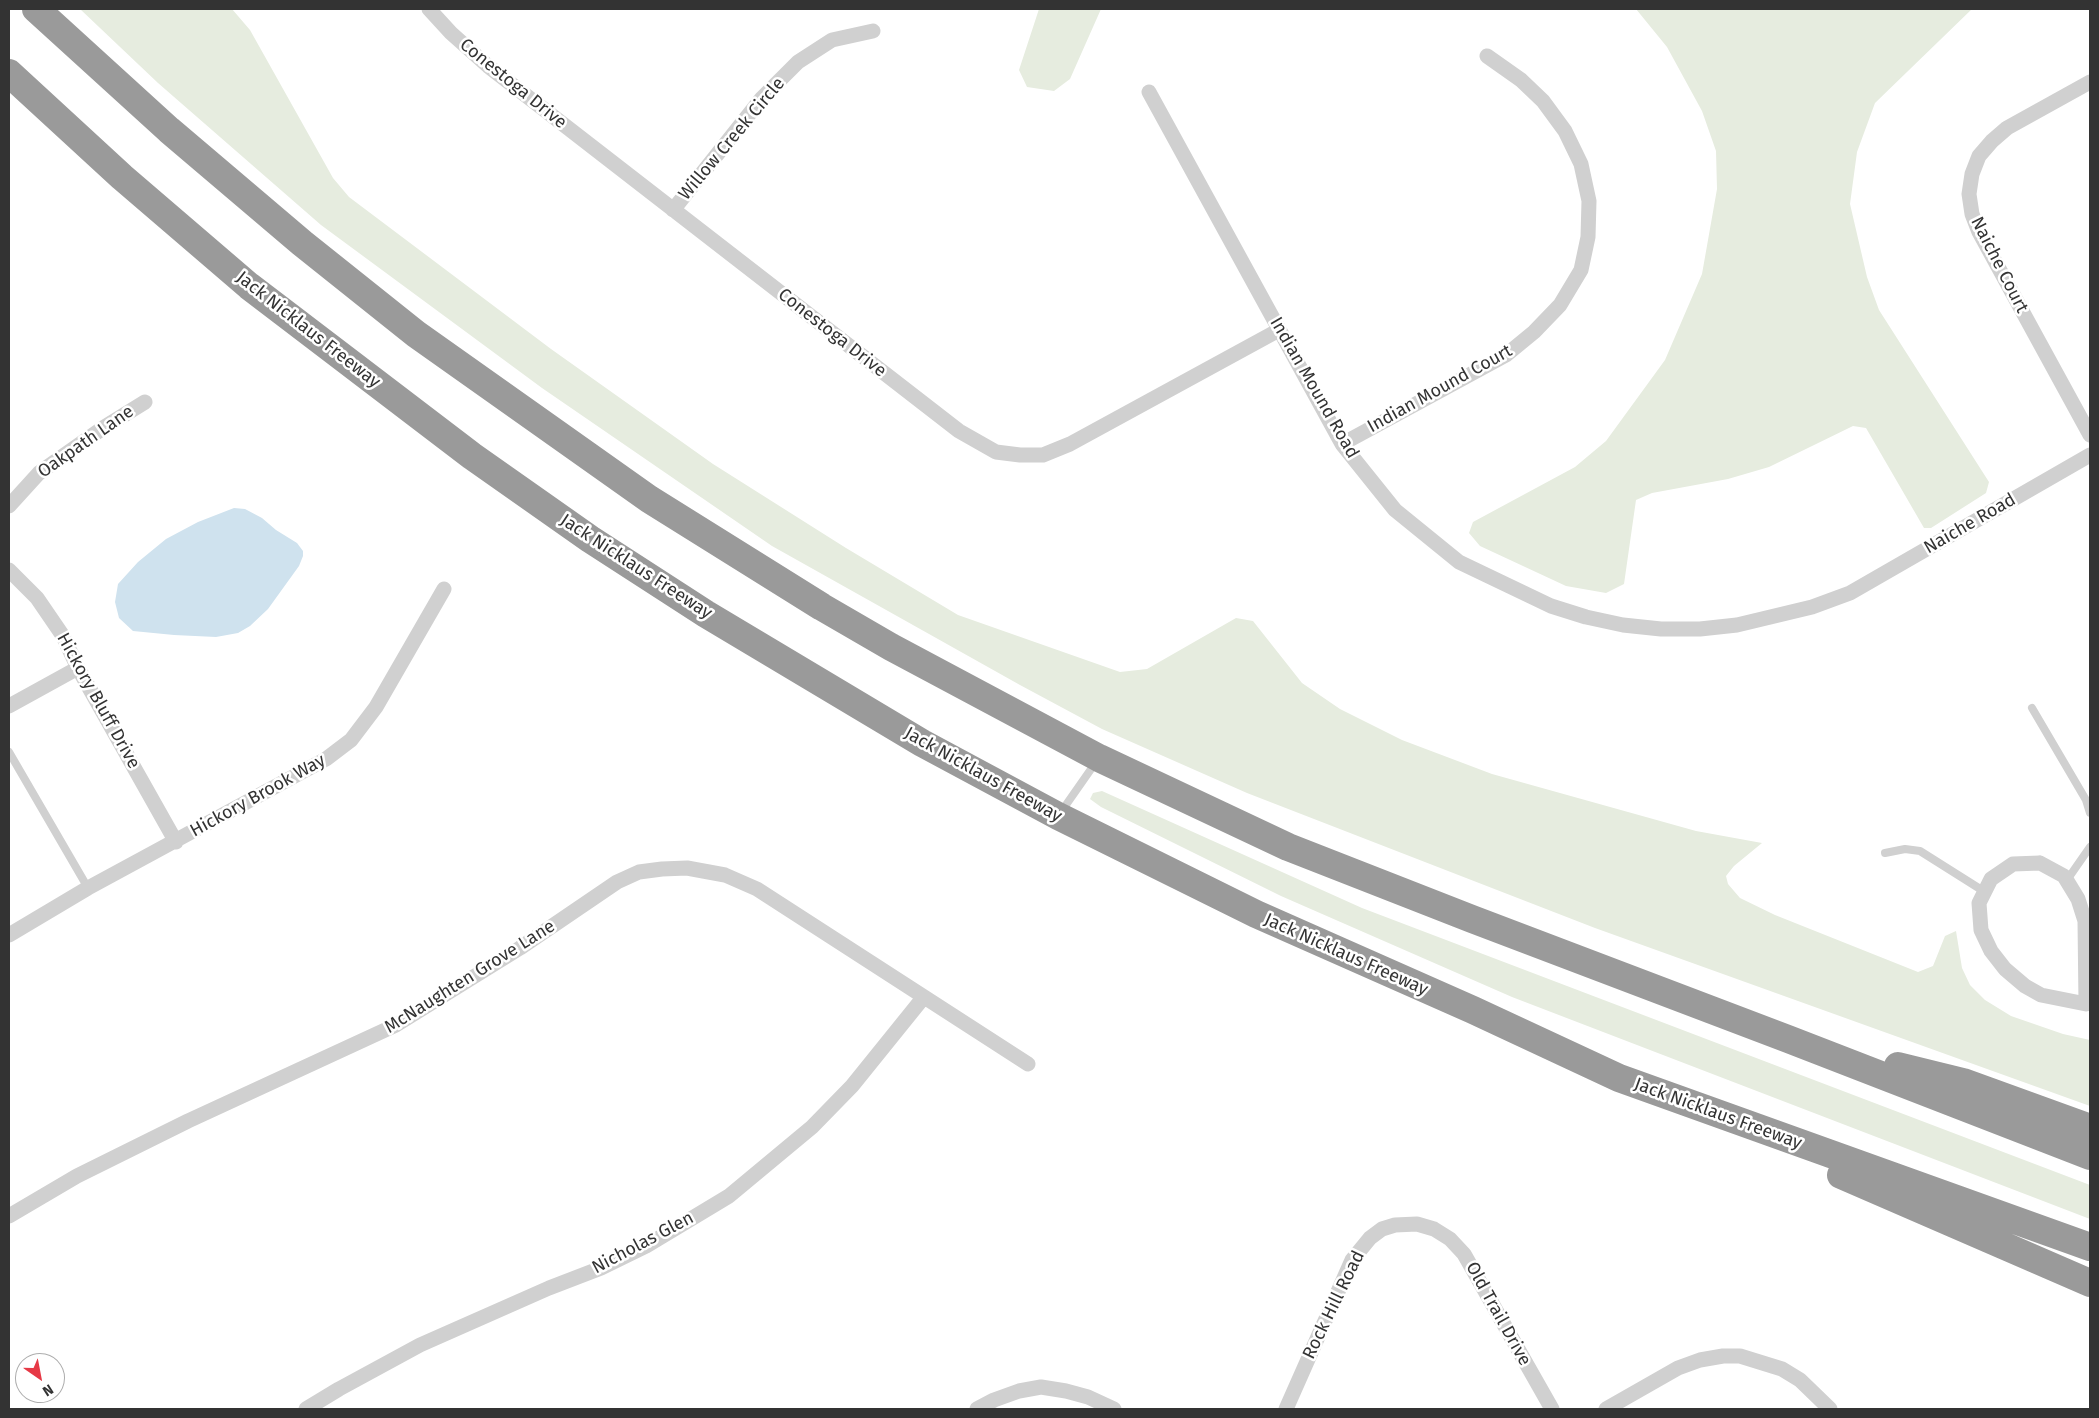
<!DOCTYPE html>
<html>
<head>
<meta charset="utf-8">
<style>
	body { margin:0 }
	#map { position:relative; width:2099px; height:1418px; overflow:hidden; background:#fff; font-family:"Fira Sans",sans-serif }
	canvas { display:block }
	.frame { position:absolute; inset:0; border:10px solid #333; pointer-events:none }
	.north { position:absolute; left:15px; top:1353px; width:50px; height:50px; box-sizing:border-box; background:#fff; border:1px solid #adadad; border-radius:50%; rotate:147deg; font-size:14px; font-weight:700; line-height:20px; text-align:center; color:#333 }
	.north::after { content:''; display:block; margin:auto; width:18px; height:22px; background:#e63946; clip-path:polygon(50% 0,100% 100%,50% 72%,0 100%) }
</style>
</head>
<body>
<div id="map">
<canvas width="2099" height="1418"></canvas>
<div class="frame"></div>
<div class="north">N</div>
</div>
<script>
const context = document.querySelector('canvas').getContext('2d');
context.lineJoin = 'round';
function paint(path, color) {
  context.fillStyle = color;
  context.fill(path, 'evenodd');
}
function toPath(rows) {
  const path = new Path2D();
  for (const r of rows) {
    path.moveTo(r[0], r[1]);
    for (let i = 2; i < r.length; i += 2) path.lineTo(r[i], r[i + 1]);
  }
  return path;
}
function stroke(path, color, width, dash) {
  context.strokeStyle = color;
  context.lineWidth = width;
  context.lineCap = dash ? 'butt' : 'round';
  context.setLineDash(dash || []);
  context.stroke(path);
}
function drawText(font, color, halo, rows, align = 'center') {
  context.font = font + ' "Fira Sans",sans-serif';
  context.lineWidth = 5;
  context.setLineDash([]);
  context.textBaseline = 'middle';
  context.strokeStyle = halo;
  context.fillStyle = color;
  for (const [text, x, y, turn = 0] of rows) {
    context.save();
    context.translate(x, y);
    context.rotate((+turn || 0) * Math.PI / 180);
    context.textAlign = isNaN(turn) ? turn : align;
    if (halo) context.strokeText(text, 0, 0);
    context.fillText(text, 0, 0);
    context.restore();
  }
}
paint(toPath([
	[80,9,232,9,250,30,333,178,349,197,551,349,713,464,846,548,958,615,1120,672,1147,669,1236,618,1253,621,1302,683,1340,709,1402,740,1492,774,1696,831,1762,843,1734,866,1726,876,1728,884,1740,898,1775,915,1918,972,1933,966,1945,936,1956,931,1962,968,1970,985,1985,1000,2011,1016,2063,1034,2090,1040,2090,1106,1595,928,1247,793,1102,729,1020,685,772,546,542,388,321,225,158,83],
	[1039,9,1101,9,1070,79,1054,91,1027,87,1019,70],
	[1636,9,1972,9,1875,103,1857,152,1850,204,1867,277,1879,310,1989,482,1986,493,1931,528,1924,528,1866,428,1853,426,1769,467,1728,479,1652,493,1636,500,1624,584,1606,593,1566,586,1480,546,1469,533,1473,522,1575,467,1606,441,1665,360,1702,274,1717,189,1716,151,1702,111,1667,47],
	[1102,791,1362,908,2090,1185,2090,1219,1512,997,1281,896,1101,807,1090,799,1093,793]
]), '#e6ecdf');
paint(toPath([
	[234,508,245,509,262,518,276,530,297,543,303,551,303,556,299,566,268,609,250,626,238,633,216,637,174,635,133,631,119,618,115,602,118,584,138,562,166,539,198,522]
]), '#cfe2ee');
stroke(toPath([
	[2032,708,2086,800,2090,813],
	[9,752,88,888],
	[1061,812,1096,762],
	[1885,853,1905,849,1920,851,1985,892],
	[2067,880,2090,847]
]), '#d0d0d0', 8);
stroke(toPath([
	[429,9,451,33,488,66,959,431,996,452,1020,455,1043,455,1070,444,1279,330],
	[2090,82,2007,128,1992,141,1979,156,1972,174,1969,194,1972,214,1979,232,2090,435],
	[1149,92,1342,444,1395,510,1459,562,1551,606,1586,617,1623,625,1661,629,1700,629,1737,625,1812,607,1850,593,2090,455],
	[673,210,762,98,798,62,832,40,873,31],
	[1342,444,1506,355,1534,332,1560,305,1581,270,1588,237,1589,201,1581,164,1565,131,1543,101,1521,80,1487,56],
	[9,506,39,473,103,428,145,402],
	[9,570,37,598,63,636,78,668,176,842],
	[9,706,78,668],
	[2040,863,2064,876,2078,899,2085,921,2086,1004,2041,995,2025,986,2005,969,1991,951,1981,930,1979,903,1991,879,2013,864,2040,863],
	[9,935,88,888,326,759,351,740,376,707,444,589],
	[9,1216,77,1176,188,1121,396,1025,520,948,617,882,639,872,662,869,687,868,725,875,757,889,1028,1064],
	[306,1409,339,1389,420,1345,549,1288,601,1268,646,1246,729,1196,812,1127,852,1086,923,998],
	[977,1409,994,1400,1019,1391,1041,1387,1066,1391,1088,1397,1114,1409],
	[1286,1409,1352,1260,1370,1238,1382,1229,1395,1225,1417,1224,1434,1229,1450,1239,1464,1254,1552,1409],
	[1606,1409,1678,1368,1700,1360,1723,1356,1740,1356,1782,1369,1800,1380,1830,1409]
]), '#d0d0d0', 15);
stroke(toPath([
	[36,9,169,130,302,243,416,334,649,499,822,607,891,647,1099,758,1288,847,1472,919,1788,1039,2090,1156],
	[9,73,122,177,249,286,472,456,590,539,706,614,922,743,1058,816,1256,914,1473,1010,1619,1078,2090,1247],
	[1898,1066,1963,1082,2090,1128],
	[1841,1175,2090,1283]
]), '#9a9a9a', 28);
drawText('18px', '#333', '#fff', [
	["Conestoga Drive",513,84,39],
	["Willow Creek Circle",732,139,-50],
	["Naiche Court",1999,265,63],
	["Jack Nicklaus Freeway",308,330,38],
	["Conestoga Drive",832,333,38],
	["Indian Mound Road",1314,388,60],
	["Indian Mound Court",1440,389,-29],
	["Oakpath Lane",86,442,-35],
	["Naiche Road",1970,524,-30],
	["Jack Nicklaus Freeway",636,567,33],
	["Hickory Bluff Drive",98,701,61],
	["Jack Nicklaus Freeway",983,775,29],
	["Hickory Brook Way",258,796,-29],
	["Jack Nicklaus Freeway",1346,955,24],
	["McNaughten Grove Lane",470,977,-32],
	["Jack Nicklaus Freeway",1718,1114,20],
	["Nicholas Glen",643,1243,-28],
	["Rock Hill Road",1334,1305,-64],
	["Old Trail Drive",1498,1314,61]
]);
</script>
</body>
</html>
